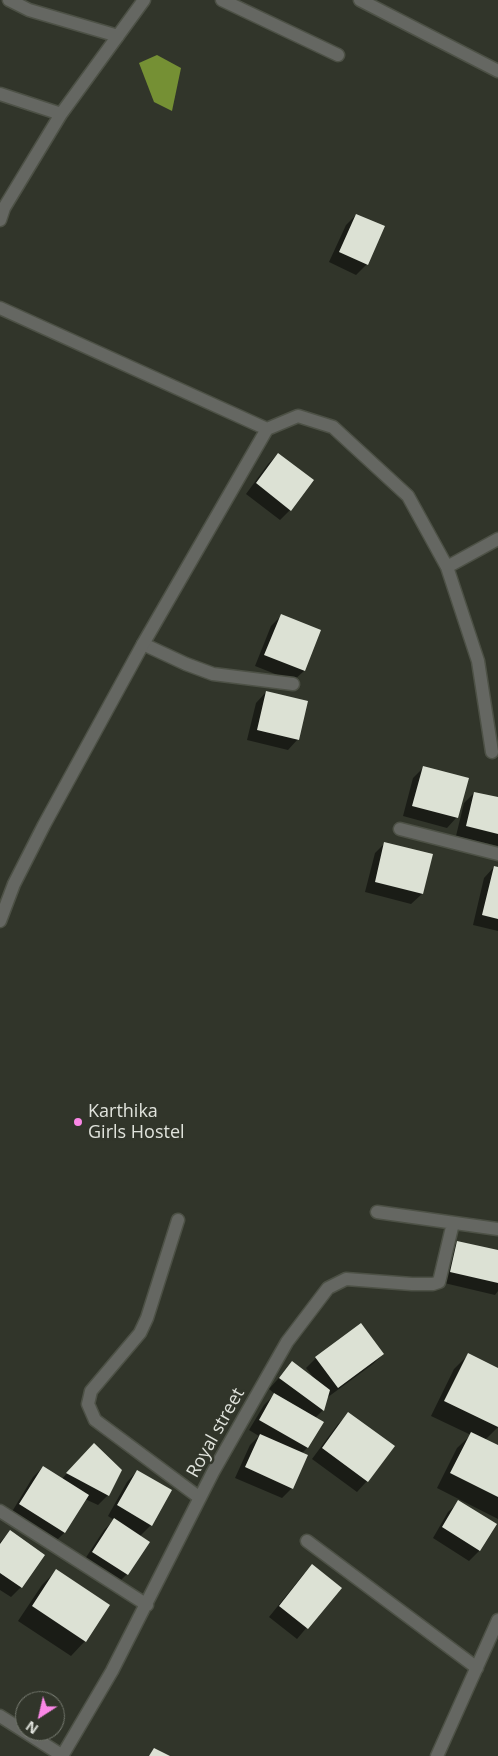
<!DOCTYPE html>
<html>
<head>
<meta charset="utf-8">
<style>
	body { margin:0 }
	#map { position:relative; width:498px; height:1756px; overflow:hidden; background:#31352a; font-family:"Open Sans",sans-serif }
	canvas { display:block }
	.north { position:absolute; left:15px; top:1691px; width:50px; height:50px; box-sizing:border-box; background:#31352a; border:1px solid #777b71; border-radius:50%; rotate:215deg; font-size:14px; font-weight:700; line-height:20px; text-align:center; color:#e0e3dc }
	.north::after { content:''; display:block; margin:auto; width:18px; height:22px; background:#fa87e6; clip-path:polygon(50% 0,100% 100%,50% 72%,0 100%) }
</style>
</head>
<body>
<div id="map">
<canvas width="498" height="1756"></canvas>
<div class="north">N</div>
</div>
<script>
const context = document.querySelector('canvas').getContext('2d');
context.lineJoin = 'round';
function paint(path, color) {
  context.fillStyle = color;
  context.fill(path, 'evenodd');
}
function toPath(rows) {
  const path = new Path2D();
  for (const r of rows) {
    path.moveTo(r[0], r[1]);
    for (let i = 2; i < r.length; i += 2) path.lineTo(r[i], r[i + 1]);
  }
  return path;
}
function stroke(path, color, width, dash) {
  context.strokeStyle = color;
  context.lineWidth = width;
  context.lineCap = dash ? 'butt' : 'round';
  context.setLineDash(dash || []);
  context.stroke(path);
}
function drawText(font, color, halo, rows, align = 'center') {
  context.font = font + ' "Open Sans",sans-serif';
  context.lineWidth = 5;
  context.setLineDash([]);
  context.textBaseline = 'middle';
  context.strokeStyle = halo;
  context.fillStyle = color;
  for (const [text, x, y, turn = 0] of rows) {
    context.save();
    context.translate(x, y);
    context.rotate((+turn || 0) * Math.PI / 180);
    context.textAlign = isNaN(turn) ? turn : align;
    if (halo) context.strokeText(text, 0, 0);
    context.fillText(text, 0, 0);
    context.restore();
  }
}
paint(toPath([
	[157,55,181,68,172,111,154,102,139,63]
]), '#759034');
paint(toPath([
	[356,215,383,227,367,264,356,275,329,262,346,225],
	[278,454,290,510,280,520,246,494,268,464],
	[281,616,319,631,304,671,293,681,255,666,271,626],
	[266,692,298,739,288,750,247,740,256,703],
	[423,768,457,817,447,828,403,816,413,778],
	[474,793,498,799,498,846,456,836,464,803],
	[385,843,432,855,422,894,411,904,365,892,375,853],
	[494,867,498,868,498,931,473,925,484,878],
	[457,1242,498,1252,498,1291,495,1295,440,1282,447,1253],
	[383,1354,373,1364,328,1397,327,1396,322,1411,315,1418,322,1422,307,1448,301,1454,292,1488,282,1498,235,1478,250,1445,259,1436,249,1430,264,1405,275,1394,269,1389,292,1363,314,1378,306,1368,316,1358],
	[468,1355,498,1369,498,1427,485,1440,498,1447,498,1519,437,1488,457,1448,471,1435,431,1416,454,1369],
	[349,1414,393,1447,367,1481,357,1492,312,1459,338,1424],
	[83,1455,108,1495,98,1505,85,1499,64,1533,54,1543,10,1515,33,1477,43,1467,62,1479],
	[137,1471,151,1525,139,1537,127,1574,117,1584,83,1562,104,1530,114,1520,108,1516,127,1482],
	[459,1502,479,1551,469,1561,433,1538,448,1512],
	[10,1532,21,1587,11,1597,0,1590,0,1542],
	[312,1565,340,1588,297,1639,269,1617,302,1576],
	[56,1571,85,1641,71,1656,18,1621,42,1585]
]), '#0007');
paint(toPath([
	[356,214,385,226,368,265,339,252],
	[278,453,314,480,291,511,256,483],
	[281,614,321,630,305,671,264,655],
	[266,691,308,701,299,740,257,730],
	[423,766,469,778,458,818,412,806],
	[474,792,498,797,498,834,466,826],
	[384,842,433,854,423,894,375,882],
	[494,866,498,867,498,919,482,915],
	[457,1241,498,1250,498,1283,450,1272],
	[361,1323,384,1354,338,1388,315,1357],
	[468,1353,498,1368,498,1427,444,1401],
	[292,1361,330,1390,324,1411,279,1378],
	[274,1393,324,1422,308,1448,259,1420],
	[348,1412,395,1446,368,1482,322,1448],
	[471,1432,498,1445,498,1497,450,1473],
	[260,1434,308,1455,293,1489,245,1467],
	[94,1443,122,1470,109,1496,66,1473],
	[43,1466,89,1495,65,1533,19,1504],
	[137,1470,172,1490,152,1526,117,1505],
	[458,1500,497,1524,480,1551,442,1527],
	[114,1518,150,1542,128,1575,92,1552],
	[10,1530,45,1555,22,1588,0,1573,0,1544],
	[312,1564,342,1588,308,1629,279,1606],
	[56,1569,110,1605,86,1642,32,1606],
	[154,1748,170,1756,149,1756]
]), '#dce1d4');
const lane = toPath([
	[143,644,186,664,213,674,293,684]
]);
const street = toPath([
	[9,0,29,10,118,36],
	[222,0,338,55],
	[360,0,498,71],
	[0,94,61,114],
	[0,220,4,208,61,114,144,0],
	[0,308,267,429,298,416,333,427,408,496,447,567,478,661,492,752],
	[447,567,498,539],
	[400,829,498,854],
	[0,921,14,884,44,825,143,644,267,429],
	[377,1212,498,1229],
	[178,1220,147,1318,140,1333,91,1391,88,1404,95,1420,200,1498],
	[0,1511,147,1605],
	[307,1541,477,1668],
	[0,1716,63,1756],
	[62,1756,112,1671,213,1472,287,1342,328,1288,346,1279,412,1284,433,1284,439,1282,453,1223],
	[437,1756,498,1620]
]);
stroke(lane, '#4d5146', 15);
stroke(street, '#4d5146', 15);
stroke(lane, '#656762', 12);
stroke(street, '#656762', 12);
for (const [x, y, r, color] of [
	[78,1122,5,"#fa87e6"]
]) {
  const dot = new Path2D();
  dot.arc(x, y, r, 0, 2 * Math.PI);
  context.fillStyle = color;
  context.fill(dot);
  stroke(dot, '#31352a', 2);
}
drawText('18px', '#e0e3dc', '#31352a', [
	["Karthika",88,1112],
	["Girls Hostel",88,1133]
], 'left');
drawText('18px', '#e0e3dc', '#31352a', [
	["Royal street",216,1433,-61]
]);
</script>
</body>
</html>
